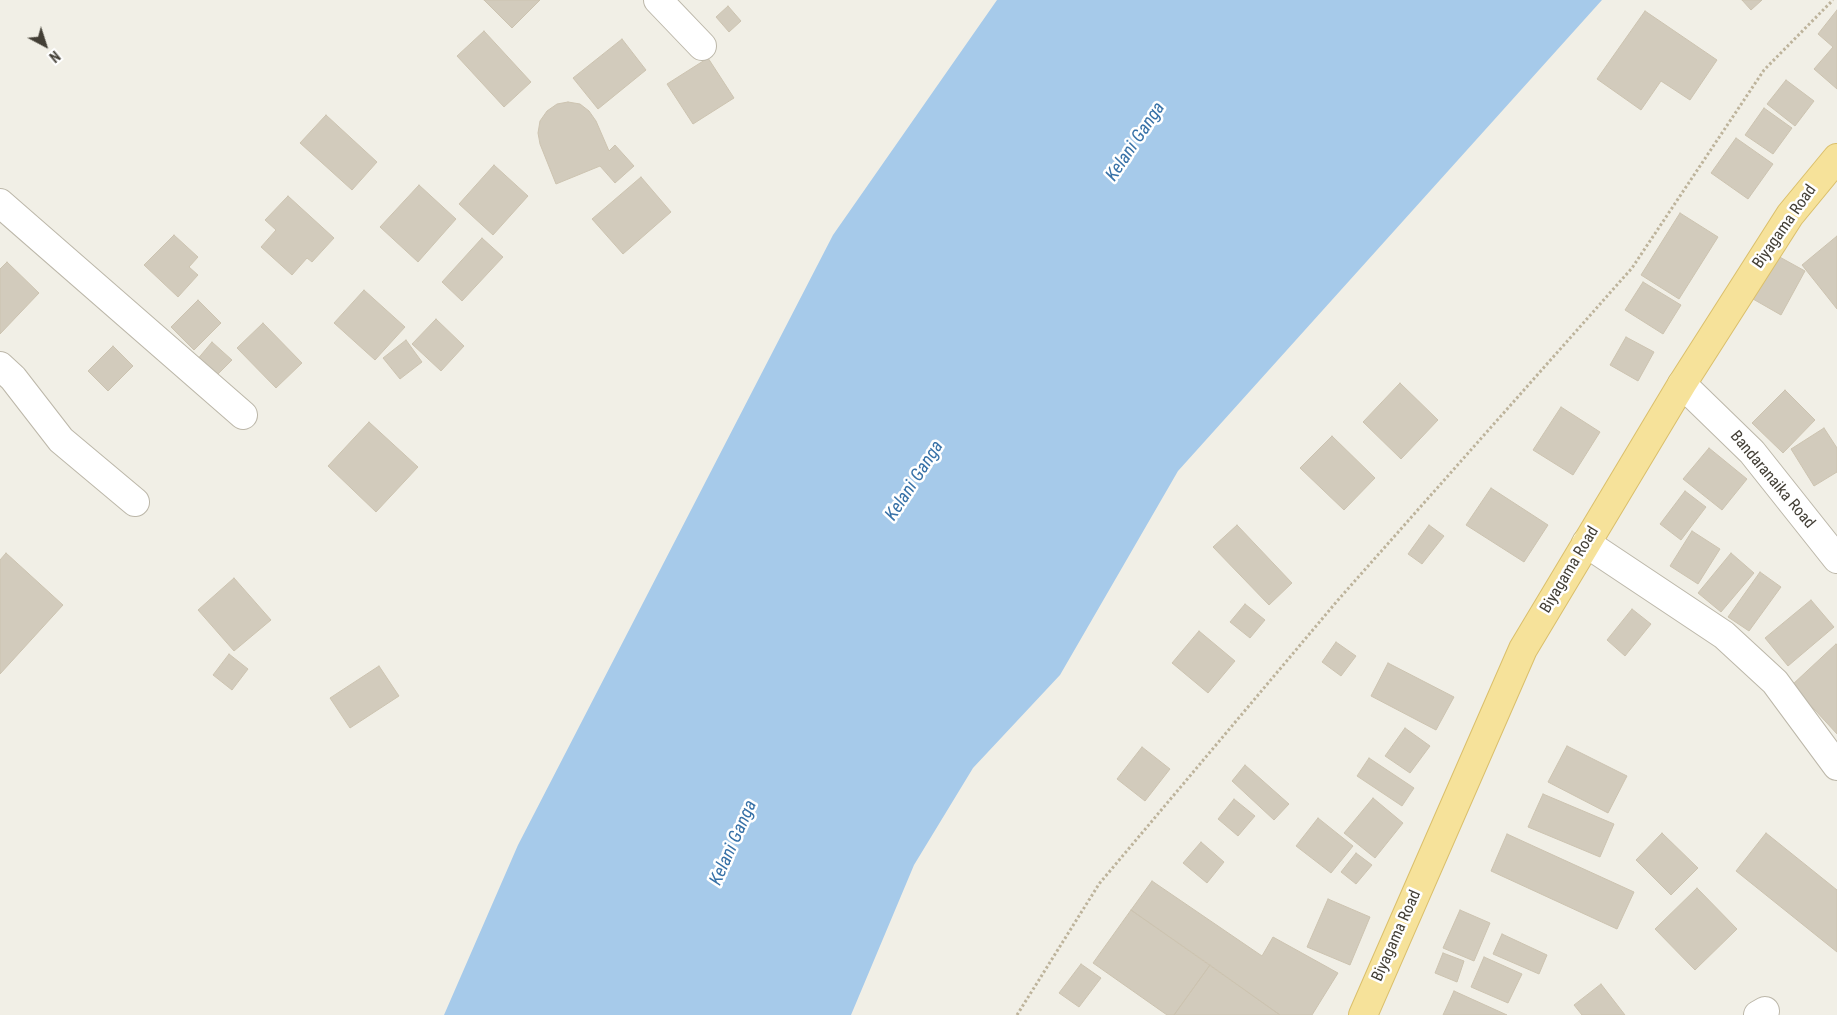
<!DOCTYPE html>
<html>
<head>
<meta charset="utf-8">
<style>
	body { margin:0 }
	#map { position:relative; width:1837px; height:1015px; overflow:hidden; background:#f1efe6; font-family:"Roboto Condensed",sans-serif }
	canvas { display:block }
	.north { position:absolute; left:20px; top:20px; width:50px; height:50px; -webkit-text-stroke:4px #fff; paint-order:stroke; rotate:140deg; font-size:14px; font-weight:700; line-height:20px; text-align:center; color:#433f36 }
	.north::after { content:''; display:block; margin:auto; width:18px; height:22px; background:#433f36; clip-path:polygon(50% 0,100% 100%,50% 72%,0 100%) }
</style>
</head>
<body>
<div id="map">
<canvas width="1837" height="1015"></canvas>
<div class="north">N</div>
</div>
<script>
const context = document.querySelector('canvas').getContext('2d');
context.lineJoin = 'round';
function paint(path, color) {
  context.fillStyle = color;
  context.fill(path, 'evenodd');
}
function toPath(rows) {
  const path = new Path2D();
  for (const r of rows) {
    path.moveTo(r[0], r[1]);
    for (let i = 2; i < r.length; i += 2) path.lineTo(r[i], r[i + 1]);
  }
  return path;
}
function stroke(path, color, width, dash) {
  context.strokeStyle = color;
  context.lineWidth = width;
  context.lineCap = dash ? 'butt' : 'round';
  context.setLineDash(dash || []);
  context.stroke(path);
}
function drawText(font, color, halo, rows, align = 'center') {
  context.font = font + ' "Roboto Condensed",sans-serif';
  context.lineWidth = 5;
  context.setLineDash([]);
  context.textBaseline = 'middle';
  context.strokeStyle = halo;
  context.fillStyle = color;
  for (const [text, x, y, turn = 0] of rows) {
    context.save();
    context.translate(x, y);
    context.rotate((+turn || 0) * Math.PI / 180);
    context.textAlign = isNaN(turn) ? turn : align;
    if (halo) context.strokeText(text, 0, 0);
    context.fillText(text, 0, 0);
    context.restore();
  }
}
paint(toPath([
	[997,0,1602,0,1178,471,1060,675,973,768,914,865,851,1015,444,1015,518,845,833,235]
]), '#a6caea');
const building = toPath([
	[484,0,540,0,512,28,484,0],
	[1742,0,1762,0,1751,10,1742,0],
	[728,6,741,21,729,32,716,17,728,6],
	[1837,10,1837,89,1814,69,1833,47,1818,34,1837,10],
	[1645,11,1717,60,1690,100,1661,81,1641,110,1597,79,1645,11],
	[484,31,531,82,504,107,457,56,484,31],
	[622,39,646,70,598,109,573,78,622,39],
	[708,58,734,98,693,124,667,84,708,58],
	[1786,80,1814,101,1795,126,1767,104,1786,80],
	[568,102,580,104,589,111,596,121,609,151,615,145,634,166,615,183,600,166,556,184,540,144,538,133,540,121,547,111,557,104,568,102],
	[1764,108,1792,128,1773,154,1745,135,1764,108],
	[326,115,377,162,352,190,300,143,326,115],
	[1736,138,1773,164,1748,199,1711,173,1736,138],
	[494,165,528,196,493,235,459,204,494,165],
	[641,177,671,212,623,254,592,219,641,177],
	[419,185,456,219,418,262,380,227,419,185],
	[288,196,334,238,312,262,307,258,292,275,261,247,276,230,265,220,288,196],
	[1680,213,1718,237,1679,299,1641,275,1680,213],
	[174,235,198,257,189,267,198,275,178,297,144,265,174,235],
	[1837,236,1837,309,1802,265,1837,236],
	[482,238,503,257,462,301,442,282,482,238],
	[1776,255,1805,271,1781,315,1753,299,1776,255],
	[7,262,39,293,0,334,0,269,7,262],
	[1643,282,1681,305,1663,334,1625,310,1643,282],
	[364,290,405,327,375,360,334,323,364,290],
	[198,300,221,323,194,350,171,327,198,300],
	[436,319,464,346,441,371,412,344,436,319],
	[263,323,302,363,276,388,237,348,263,323],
	[1626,337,1654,352,1638,381,1610,365,1626,337],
	[406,340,422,362,400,379,383,358,406,340],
	[212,342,232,360,215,377,196,361,212,342],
	[113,346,133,366,108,391,88,371,113,346],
	[1400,383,1438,420,1401,459,1363,422,1400,383],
	[1785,390,1815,420,1783,453,1752,423,1785,390],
	[1561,407,1600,432,1573,475,1533,450,1561,407],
	[369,422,418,467,376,512,328,466,369,422],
	[1824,428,1837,448,1837,472,1814,486,1791,449,1824,428],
	[1332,436,1375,478,1344,510,1300,468,1332,436],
	[1709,448,1747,479,1722,510,1683,479,1709,448],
	[1491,488,1548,525,1524,562,1466,525,1491,488],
	[1685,491,1706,507,1681,540,1660,524,1685,491],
	[1237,525,1292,583,1269,605,1213,547,1237,525],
	[1429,525,1444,536,1422,564,1408,554,1429,525],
	[1692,531,1720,549,1698,584,1670,566,1692,531],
	[6,553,63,605,0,674,0,560,6,553],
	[1731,553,1754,573,1721,612,1698,593,1731,553],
	[1760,572,1781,587,1749,631,1728,617,1760,572],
	[234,578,271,620,234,651,198,610,234,578],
	[1811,600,1834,627,1788,666,1765,638,1811,600],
	[1245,604,1265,620,1250,638,1230,622,1245,604],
	[1632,609,1651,624,1625,656,1607,640,1632,609],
	[1199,631,1235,661,1208,693,1172,663,1199,631],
	[1336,642,1356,656,1341,676,1322,662,1336,642],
	[1836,644,1837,645,1837,734,1792,685,1836,644],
	[229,654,248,669,232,690,213,675,229,654],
	[1388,663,1454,697,1436,730,1371,696,1388,663],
	[379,666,399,696,350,728,330,698,379,666],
	[1405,728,1430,746,1410,773,1385,756,1405,728],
	[1567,746,1627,776,1608,813,1548,782,1567,746],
	[1142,747,1170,769,1145,801,1117,779,1142,747],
	[1369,758,1414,788,1402,806,1357,776,1369,758],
	[1245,765,1289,804,1274,820,1232,781,1245,765],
	[1543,794,1614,824,1600,857,1528,827,1543,794],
	[1373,798,1403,823,1375,858,1344,833,1373,798],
	[1234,799,1255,816,1238,836,1218,819,1234,799],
	[1318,818,1353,846,1331,873,1296,846,1318,818],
	[1662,833,1698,868,1671,895,1636,860,1662,833],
	[1766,833,1837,890,1837,952,1736,871,1766,833],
	[1507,834,1634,892,1617,929,1491,871,1507,834],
	[1201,842,1224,862,1207,883,1183,863,1201,842],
	[1356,853,1372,865,1356,884,1341,872,1356,853],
	[1152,881,1262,956,1273,937,1338,973,1312,1015,1280,1015,1131,910,1152,881],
	[1697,888,1737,929,1695,970,1655,929,1697,888],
	[1328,899,1370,917,1350,965,1307,947,1328,899],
	[1131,910,1210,965,1174,1015,1167,1015,1093,963,1131,910],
	[1460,910,1490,923,1474,961,1443,948,1460,910],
	[1502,934,1547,955,1539,974,1493,954,1502,934],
	[1443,953,1464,961,1457,982,1435,973,1443,953],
	[1484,957,1522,974,1508,1003,1471,987,1484,957],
	[1081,964,1101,978,1079,1007,1059,993,1081,964],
	[1210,965,1280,1015,1174,1015,1210,965],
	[1601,984,1625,1015,1582,1015,1574,1005,1601,984],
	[1454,991,1507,1015,1443,1015,1454,991]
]);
paint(building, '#d2cbbc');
stroke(building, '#ccc3b0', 1);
const minor = toPath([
	[658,0,702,46],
	[0,203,243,415],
	[0,366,13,378,61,440,135,502],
	[1682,384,1752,452,1837,559],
	[1586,543,1724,635,1775,682,1837,766],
	[1758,1015,1765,1011]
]);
const primary = toPath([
	[1363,1015,1523,649,1682,384,1790,215,1837,158]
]);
stroke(minor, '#bcb7a9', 30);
stroke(primary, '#dabf6b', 30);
stroke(toPath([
	[1017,1015,1099,884,1338,600,1632,268,1764,70,1833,0]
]), '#bdb39b', 3, [2.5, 2.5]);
stroke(minor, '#fff', 28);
stroke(primary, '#f6e29a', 28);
drawText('16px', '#433f36', '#fff', [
	["Biyagama Road",1785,227,-55],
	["Bandaranaika Road",1772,480,50],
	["Biyagama Road",1570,570,-59],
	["Biyagama Road",1397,936,-66]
]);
drawText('italic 18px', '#3771a7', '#fff', [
	["Kelani Ganga",1136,142,-56],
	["Kelani Ganga",915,481,-57],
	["Kelani Ganga",734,843,-66]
]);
</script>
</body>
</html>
